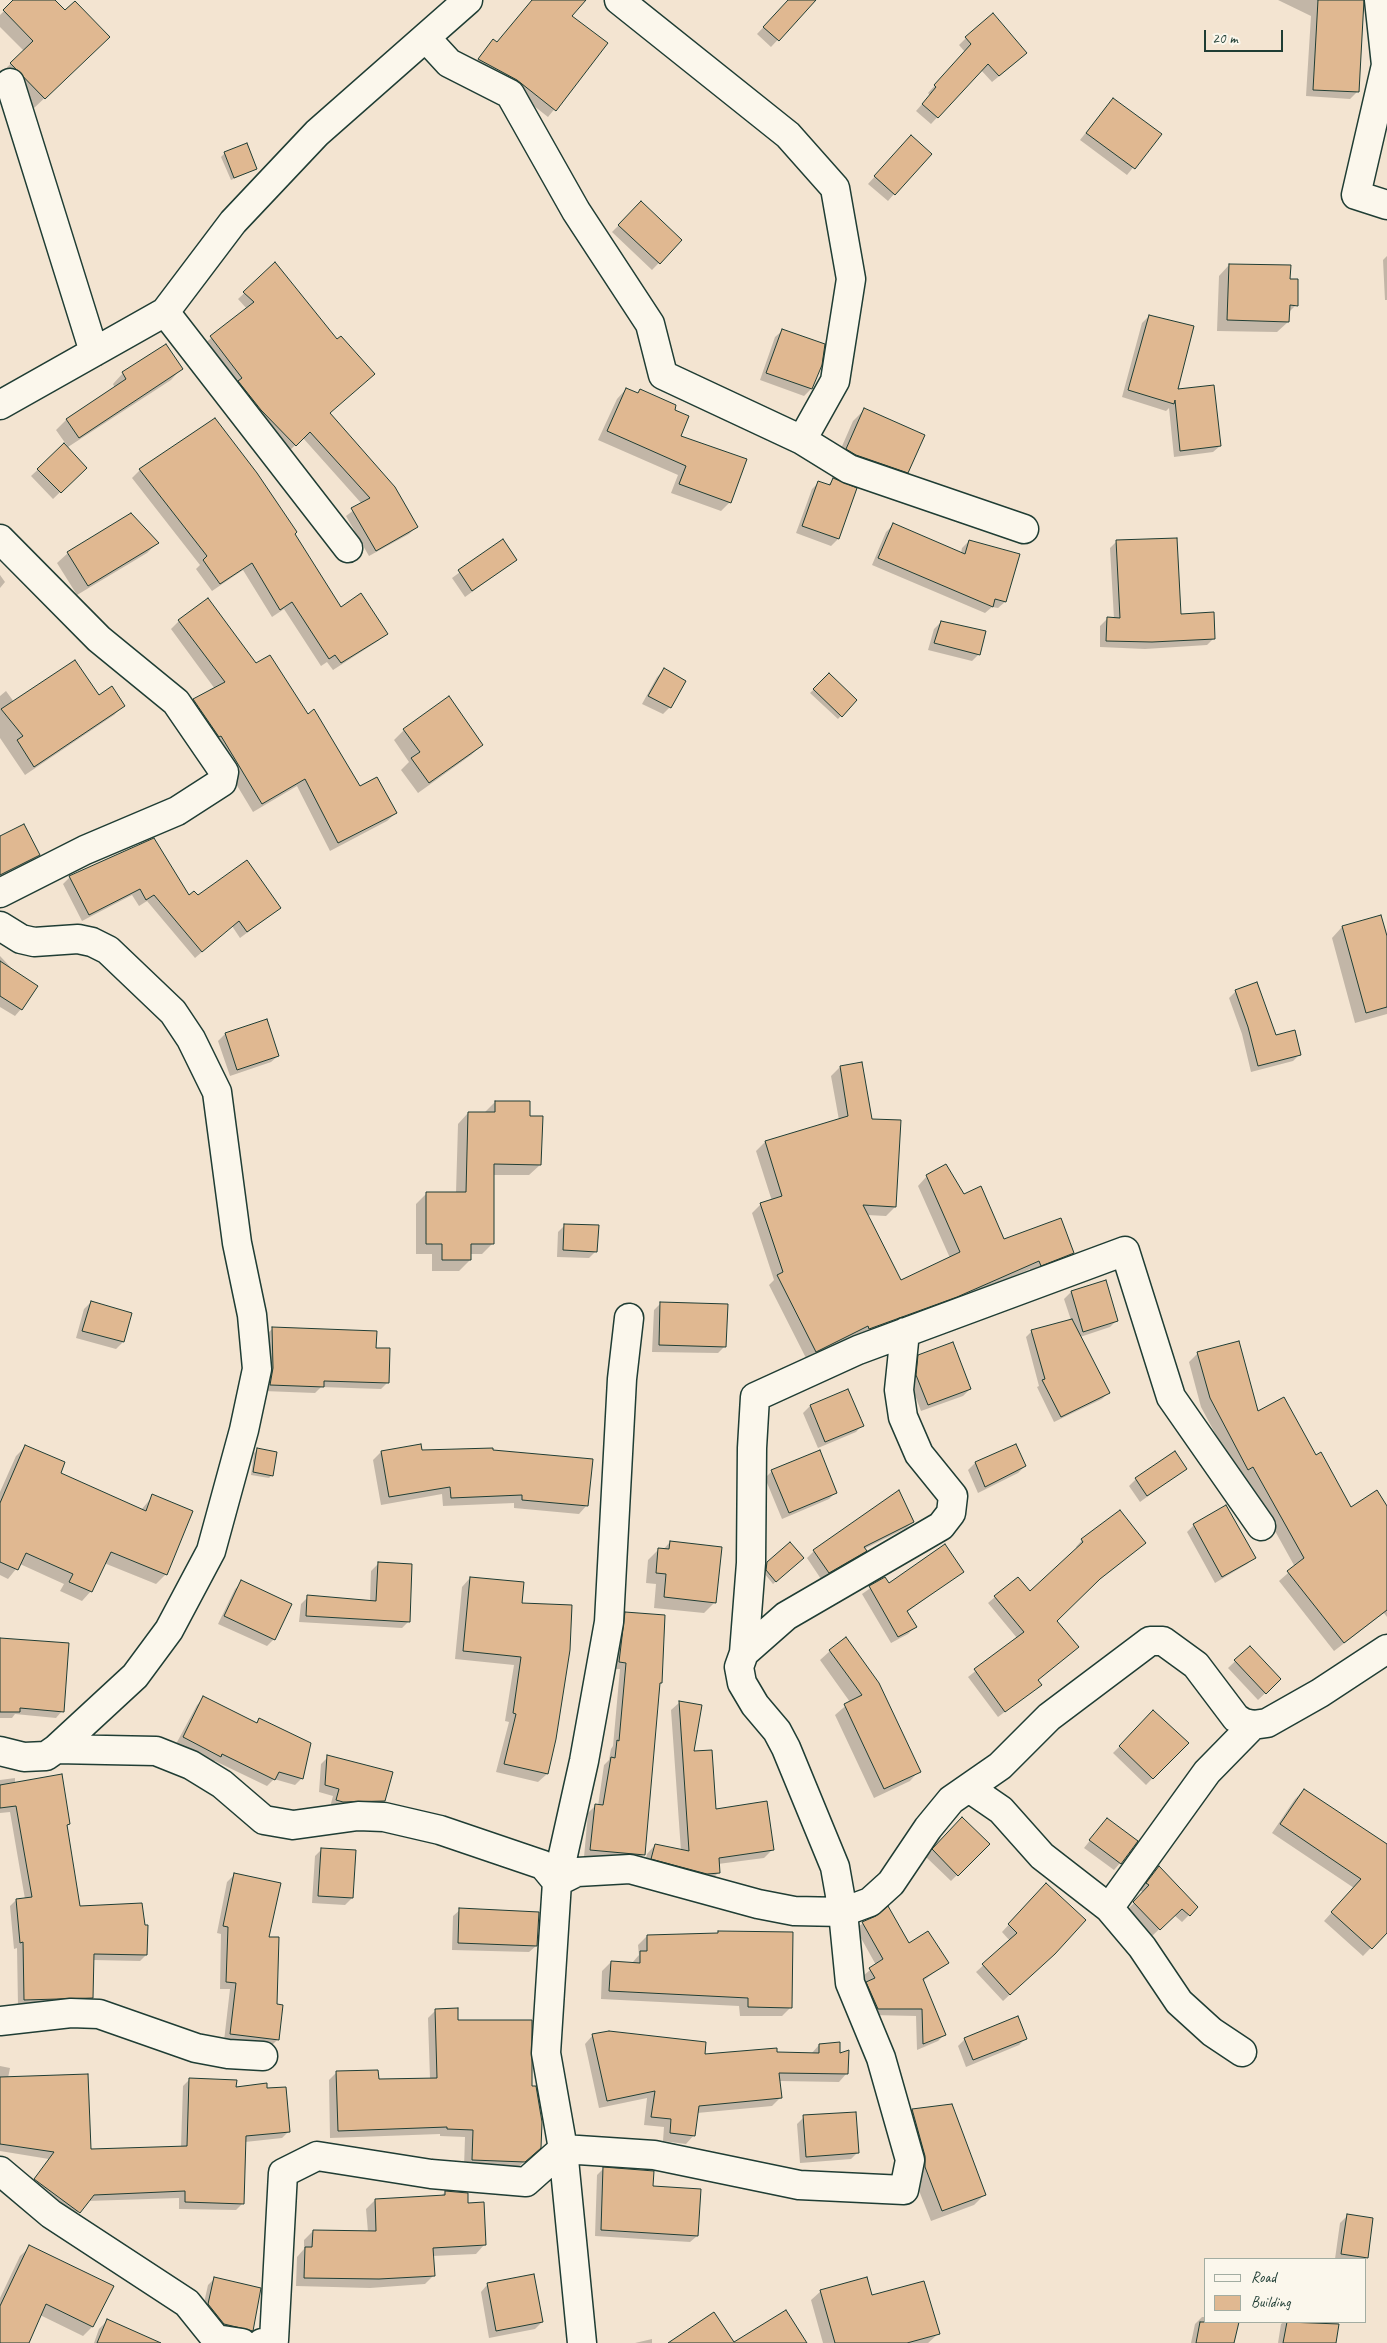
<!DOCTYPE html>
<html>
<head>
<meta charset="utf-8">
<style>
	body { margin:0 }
	#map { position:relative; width:1387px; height:2343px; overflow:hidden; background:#f3e4d1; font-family:Caveat,sans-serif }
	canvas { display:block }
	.legend { position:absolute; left:1204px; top:2258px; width:162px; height:65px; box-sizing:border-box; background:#fbf7ec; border:1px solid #a3ada2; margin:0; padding:6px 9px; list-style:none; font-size:15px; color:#1f3d34 }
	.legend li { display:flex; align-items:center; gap:10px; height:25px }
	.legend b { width:25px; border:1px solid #a3ada2 }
	.scale { position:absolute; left:1204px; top:30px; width:79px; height:22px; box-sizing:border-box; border:2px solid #1f3d34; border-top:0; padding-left:6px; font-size:15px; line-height:18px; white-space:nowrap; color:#1f3d34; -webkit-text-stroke:4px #fbf7ec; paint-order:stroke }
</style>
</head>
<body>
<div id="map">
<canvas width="1387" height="2343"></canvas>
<ul class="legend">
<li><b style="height:6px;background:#fbf7ec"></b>Road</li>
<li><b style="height:14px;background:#e0b891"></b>Building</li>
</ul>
<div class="scale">20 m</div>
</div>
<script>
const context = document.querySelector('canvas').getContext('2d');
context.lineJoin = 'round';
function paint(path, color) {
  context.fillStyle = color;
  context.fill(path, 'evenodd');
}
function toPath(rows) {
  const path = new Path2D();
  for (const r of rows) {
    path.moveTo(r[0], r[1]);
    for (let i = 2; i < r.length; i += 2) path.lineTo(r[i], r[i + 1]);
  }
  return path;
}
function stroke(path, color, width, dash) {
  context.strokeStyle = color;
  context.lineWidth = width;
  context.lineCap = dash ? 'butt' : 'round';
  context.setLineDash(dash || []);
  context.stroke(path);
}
paint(toPath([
	[15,0,53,0,99,47,34,108,1,73,24,51,0,27,0,15],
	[533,0,578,0,570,16,607,44,548,117,510,87,472,66,487,48,497,43],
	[789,0,806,0,810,5,771,47,757,34],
	[1278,0,1364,0,1357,92,1350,99,1306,96,1311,16],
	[966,38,1019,60,992,82,981,70,931,124,916,111,930,95,928,93,965,52,959,45],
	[1107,106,1160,134,1127,175,1080,140],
	[904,144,894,194,888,201,868,184],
	[225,153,256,169,231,180,221,157],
	[641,203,681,240,652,270,612,232],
	[1387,256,1387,300,1385,300,1383,260],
	[275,264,328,413,416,527,409,534,369,556,346,516,362,504,303,438,289,451,204,344,247,309,238,299],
	[1229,265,1289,280,1296,305,1288,313,1288,322,1277,332,1217,331,1219,276],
	[1149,316,1176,390,1220,446,1213,452,1174,457,1169,408,1166,411,1122,397,1142,323],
	[782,331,820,365,811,389,804,396,760,380,775,337],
	[181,369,171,380,68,447,56,430,67,419,115,388,113,384,123,373],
	[626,389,673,410,679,436,730,502,721,511,671,493,678,475,598,440,617,399],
	[864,410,907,472,897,483,836,460,853,421],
	[64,445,85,468,53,499,31,476],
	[140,470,294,534,340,609,386,633,378,641,333,670,327,662,321,666,284,609,272,617,243,570,212,591,196,569,200,565,132,478],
	[834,479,855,489,838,539,831,546,796,533,812,489,819,482,827,486],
	[893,525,961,553,962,548,969,541,1005,602,998,608,992,607,985,613,872,565,886,532],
	[502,541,516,560,465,597,452,578],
	[1117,541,1179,615,1214,638,1207,645,1145,649,1100,647,1100,626,1107,619,1114,619,1110,548],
	[157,543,147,553,77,595,57,563,68,553],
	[0,575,5,582,0,588],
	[179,621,255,665,307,715,360,787,396,813,387,821,330,851,297,786,253,812,212,744,186,709,194,700,215,689,171,629],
	[941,622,979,654,972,661,928,650,934,629],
	[664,670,684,681,670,707,663,714,642,704,657,677],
	[829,675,856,700,838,719,810,693],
	[6,691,14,702,99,696,123,706,114,715,25,775,0,738,0,696],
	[404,730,482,745,471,755,418,793,401,770,409,762,394,740],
	[0,838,38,855,31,862,0,878],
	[70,877,188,897,197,896,280,908,240,938,232,926,195,958,147,901,139,906,132,895,82,921,63,884],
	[1380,916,1387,940,1387,1014,1355,1023,1332,938,1342,927],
	[0,956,15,972,21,1009,15,1016,0,1007],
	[1236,991,1275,1036,1300,1054,1293,1061,1251,1072,1242,1034,1229,998],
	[225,1034,278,1056,271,1062,230,1076,218,1041],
	[861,1063,871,1120,895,1207,886,1216,867,1215,900,1282,950,1258,918,1186,927,1176,963,1195,1003,1240,1073,1253,1064,1262,1032,1274,1030,1269,947,1305,860,1337,859,1334,807,1360,769,1285,774,1280,752,1213,761,1204,772,1201,756,1151,765,1142,839,1120,831,1076,840,1067],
	[495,1102,529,1117,540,1165,529,1175,493,1175,493,1243,482,1254,470,1254,470,1260,459,1271,432,1271,432,1254,416,1254,416,1204,426,1194,456,1193,458,1124,468,1113,484,1113],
	[565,1225,596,1251,589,1258,557,1257,558,1232],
	[1071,1292,1117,1320,1110,1327,1080,1337,1108,1393,1102,1399,1054,1422,1037,1387,1039,1386,1026,1337,1032,1331,1071,1320,1064,1299],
	[91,1302,130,1314,123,1342,116,1349,76,1338,84,1309],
	[661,1303,725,1346,718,1353,652,1352,654,1310],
	[273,1328,375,1349,388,1382,381,1389,321,1387,315,1393,264,1391,266,1335],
	[1198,1353,1257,1413,1315,1457,1351,1509,1387,1508,1387,1617,1384,1613,1334,1651,1279,1581,1295,1567,1244,1475,1239,1478,1201,1407,1189,1362],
	[919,1356,970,1389,963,1396,921,1411,910,1382,912,1363],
	[848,1390,862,1425,856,1432,818,1448,803,1413,810,1406],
	[1015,1445,1025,1466,1018,1473,978,1493,968,1470,975,1463],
	[26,1446,59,1473,141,1510,153,1496,166,1574,156,1584,104,1563,91,1591,82,1601,60,1591,64,1584,20,1564,8,1579,0,1575,0,1492,16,1456],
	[257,1450,272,1475,269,1478,251,1475,254,1453],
	[381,1452,491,1452,587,1505,579,1514,514,1508,514,1503,443,1506,442,1494,381,1505,373,1460],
	[1185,1469,1140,1502,1129,1486,1136,1479],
	[772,1471,836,1492,829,1499,782,1519,765,1478],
	[913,1522,906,1528,864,1549,865,1551,859,1558,821,1579,807,1558,814,1551],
	[1194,1525,1254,1557,1247,1564,1215,1583,1187,1532],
	[1082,1540,1110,1570,1056,1621,1037,1681,1040,1685,998,1717,968,1677,1017,1638,988,1603,995,1597,1030,1593,1077,1549,1076,1547],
	[670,1542,715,1602,704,1613,654,1608,656,1584,646,1583,648,1560,659,1549,663,1550],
	[799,1561,773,1584,764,1573,764,1567,767,1563],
	[378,1564,409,1621,402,1628,299,1622,301,1604,308,1597,370,1602,371,1571],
	[962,1572,907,1612,915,1627,908,1634,891,1643,862,1594,885,1578,889,1584],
	[470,1578,520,1604,547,1774,538,1782,496,1772,509,1722,505,1721,514,1665,455,1659,462,1587],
	[242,1582,274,1639,267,1646,218,1624,235,1589],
	[626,1614,658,1684,644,1854,637,1861,584,1857,588,1813,595,1806,598,1806,604,1765,609,1760,611,1749,613,1746,620,1669,613,1669,619,1620],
	[0,1643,62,1711,56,1718,15,1714,12,1718,0,1718],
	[1250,1647,1280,1679,1258,1700,1228,1668],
	[830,1651,919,1771,910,1781,874,1798,835,1715,850,1702,820,1660],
	[204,1698,255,1724,259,1720,302,1778,295,1785,274,1779,267,1786,215,1761,213,1763,176,1744,197,1705],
	[680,1702,693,1753,715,1810,773,1849,764,1858,718,1864,719,1872,710,1881,644,1867,647,1854,655,1845,681,1851,671,1710],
	[1154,1712,1187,1743,1146,1785,1113,1753],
	[328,1757,384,1801,377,1808,330,1807,333,1796,319,1792,321,1764],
	[15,1778,15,1783,69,1824,66,1826,79,1907,146,1955,140,1961,93,1960,91,1998,85,2004,18,2006,17,1948,14,1949,10,1906,16,1900,25,1899,10,1812,0,1813,0,1780],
	[1304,1790,1387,1846,1387,1931,1363,1956,1324,1921,1354,1888,1272,1833,1295,1799],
	[1107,1819,1120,1863,1114,1870,1084,1848],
	[956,1825,988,1844,951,1881,926,1857],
	[322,1849,352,1898,345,1905,312,1903,315,1856],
	[1158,1868,1189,1915,1182,1922,1174,1915,1152,1936,1127,1910,1144,1893,1140,1890],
	[234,1875,268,1938,278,2039,271,2046,224,2041,230,1989,220,1989,221,1934,217,1933,227,1882],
	[1039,1892,1046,1961,1003,2001,976,1972,1010,1941,1002,1932],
	[460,1910,536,1946,529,1952,452,1950,453,1916],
	[876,1918,908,1945,947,1963,923,1981,945,2034,938,2041,917,2050,916,2016,871,2015,860,1989,867,1982,863,1976,876,1965,856,1929,863,1923],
	[647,1936,791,2007,782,2016,740,2016,739,2006,601,1999,602,1971,611,1962,632,1963,639,1955,638,1945],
	[436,2010,457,2021,532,2155,516,2169,464,2167,465,2137,440,2136,440,2134,330,2138,329,2080,337,2072,377,2080,430,2079,428,2018],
	[593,2035,703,2056,811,2054,819,2045,847,2073,839,2082,779,2081,780,2098,772,2106,697,2113,694,2135,686,2144,663,2141,664,2127,644,2125,647,2098,599,2108,585,2044],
	[1026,2038,1019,2045,966,2067,958,2046,965,2039],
	[0,2066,10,2068,8,2078,90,2150,181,2147,183,2086,190,2079,235,2088,266,2090,289,2131,282,2138,245,2142,243,2203,236,2210,179,2209,179,2198,87,2201,72,2219,28,2187,49,2159,0,2151],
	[951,2106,984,2195,974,2205,931,2221,914,2178,902,2121,912,2110],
	[804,2117,858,2152,851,2159,800,2163,797,2124],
	[603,2169,652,2187,697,2236,690,2242,595,2236,597,2175],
	[445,2192,467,2204,484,2245,476,2254,432,2256,433,2276,425,2284,370,2288,296,2286,297,2257,304,2249,304,2240,313,2231,368,2232,366,2209,375,2200,440,2197],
	[1347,2216,1367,2257,1364,2259,1335,2259,1340,2223],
	[30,2247,112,2287,92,2327,83,2336,40,2315,27,2343,0,2343,0,2298,20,2256],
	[215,2278,260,2289,251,2331,244,2337,217,2331,202,2312,208,2285],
	[487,2285,542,2322,535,2329,489,2338,481,2292],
	[821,2291,938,2334,928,2343,823,2343,811,2300],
	[1202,2317,1206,2317,1206,2322,1225,2322,1237,2324,1233,2343,1191,2343,1195,2324],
	[107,2321,158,2343,94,2343,99,2329],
	[1284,2322,1338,2322,1335,2343,1278,2343,1281,2324],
	[652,2339,652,2343,635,2343]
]), '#0003');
const building = toPath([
	[13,0,55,0,65,10,75,1,110,37,45,99,10,63,33,41,3,10,13,0],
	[532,0,586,0,572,16,608,43,556,111,517,80,478,59,493,39,497,42,532,0],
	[788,0,816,0,779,41,763,27,788,0],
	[1318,0,1364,0,1359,92,1313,90,1318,0],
	[993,13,1027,53,999,76,988,64,938,118,922,104,936,87,934,85,971,44,965,37,993,13],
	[1113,98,1162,134,1135,169,1086,133,1113,98],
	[911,135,932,154,895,195,874,176,911,135],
	[247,143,257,169,234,178,224,152,247,143],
	[641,201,682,240,660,264,618,225,641,201],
	[275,262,337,339,341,336,375,374,330,413,395,487,418,527,376,551,351,508,370,498,310,432,296,446,261,410,238,381,242,378,210,336,254,302,243,292,275,262],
	[1229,264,1291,265,1290,279,1298,279,1298,306,1290,305,1289,322,1227,320,1229,264],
	[1149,315,1194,326,1178,389,1214,385,1221,446,1180,451,1175,400,1174,404,1128,390,1149,315],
	[782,329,825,344,822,365,812,389,766,373,782,329],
	[166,344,183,369,79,438,66,419,126,379,122,372,166,344],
	[626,388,638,393,640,389,676,405,675,410,689,416,681,436,747,459,731,503,679,484,686,466,607,431,626,388],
	[864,408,925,435,908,473,856,455,846,449,864,408],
	[215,418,257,473,297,532,295,534,341,607,361,593,388,634,341,663,335,655,329,659,292,602,280,610,252,563,220,584,203,560,207,556,139,469,215,418],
	[64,443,87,468,61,493,37,469,64,443],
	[833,478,857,488,839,539,802,526,818,481,830,485,833,478],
	[131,513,159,543,88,586,67,552,131,513],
	[893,523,965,554,969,540,1020,554,1006,602,995,599,993,607,878,558,893,523],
	[1177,538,1181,614,1214,612,1215,639,1152,642,1106,641,1107,617,1120,618,1116,540,1177,538],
	[503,539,517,560,472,591,458,570,503,539],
	[208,598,256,663,270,655,308,714,314,709,360,786,377,777,397,813,338,843,305,779,262,804,221,736,219,737,193,699,225,682,178,620,208,598],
	[941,621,986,631,980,655,934,643,941,621],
	[75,660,99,695,112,686,125,706,34,767,17,740,23,736,1,709,75,660],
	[664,668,686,681,671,708,648,696,664,668],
	[829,673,857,700,842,717,813,689,829,673],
	[449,696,483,745,429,783,411,758,420,752,403,729,449,696],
	[24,824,40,855,0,875,0,836,24,824],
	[154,838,189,895,194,891,198,895,247,860,281,908,247,932,239,921,202,952,154,895,146,900,140,889,89,915,69,876,154,838],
	[1381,915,1387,936,1387,1007,1366,1013,1342,926,1381,915],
	[0,961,38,986,22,1010,0,996,0,961],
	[1257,982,1276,1035,1295,1030,1301,1055,1258,1066,1248,1027,1235,990,1257,982],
	[267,1019,279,1056,237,1070,225,1033,267,1019],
	[862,1062,872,1119,901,1120,896,1207,863,1205,901,1280,960,1252,926,1175,946,1164,964,1194,981,1186,1004,1239,1061,1218,1074,1253,1041,1266,1039,1261,957,1297,869,1329,868,1326,816,1352,777,1275,783,1272,760,1203,782,1196,765,1141,848,1116,840,1066,862,1062],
	[495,1101,530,1101,530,1116,543,1116,541,1165,494,1164,494,1244,471,1244,471,1260,442,1260,442,1244,426,1244,426,1192,466,1192,468,1112,495,1112,495,1101],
	[564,1224,599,1225,597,1252,563,1250,564,1224],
	[1106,1280,1118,1321,1083,1332,1071,1291,1106,1280],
	[91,1301,132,1313,124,1342,82,1331,91,1301],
	[660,1302,728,1304,726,1347,659,1345,660,1302],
	[1072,1319,1110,1393,1061,1417,1042,1380,1045,1379,1031,1330,1072,1319],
	[272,1327,377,1331,376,1348,390,1348,389,1383,324,1381,324,1387,270,1385,273,1368,272,1327],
	[1239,1341,1258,1411,1284,1397,1316,1455,1321,1452,1351,1507,1377,1490,1387,1506,1387,1610,1344,1643,1287,1571,1304,1558,1253,1467,1248,1470,1210,1398,1197,1352,1239,1341],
	[953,1342,971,1389,928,1405,916,1375,918,1355,953,1342],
	[848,1389,864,1426,825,1442,810,1405,848,1389],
	[421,1444,422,1450,493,1448,493,1450,593,1459,588,1506,522,1500,522,1495,451,1498,450,1487,389,1497,381,1451,421,1444],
	[1016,1444,1026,1466,985,1487,975,1462,1016,1444],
	[25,1445,65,1462,61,1473,146,1511,152,1494,193,1511,167,1575,111,1552,92,1592,69,1582,73,1574,26,1553,18,1570,0,1562,0,1503,25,1445],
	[257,1448,277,1452,273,1476,253,1472,257,1448],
	[820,1450,837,1493,789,1513,771,1470,820,1450],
	[1175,1451,1187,1469,1147,1496,1135,1478,1175,1451],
	[899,1490,914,1522,864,1547,867,1551,829,1573,813,1550,899,1490],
	[1226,1505,1256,1558,1222,1577,1193,1524,1226,1505],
	[1120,1510,1146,1543,1100,1579,1057,1621,1079,1647,1038,1680,1042,1685,1005,1712,974,1669,1024,1632,994,1596,1018,1577,1030,1591,1083,1542,1081,1539,1120,1510],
	[670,1541,722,1547,716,1603,664,1597,666,1574,656,1573,658,1548,669,1549,670,1541],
	[790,1542,804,1558,776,1582,766,1570,767,1562,790,1542],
	[945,1544,964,1572,907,1611,917,1627,898,1637,869,1586,885,1577,889,1583,945,1544],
	[378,1562,412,1564,410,1622,306,1616,307,1595,376,1601,378,1562],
	[470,1577,524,1582,522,1603,572,1605,570,1650,556,1739,548,1774,504,1764,516,1714,513,1713,521,1657,463,1651,470,1577],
	[241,1580,292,1604,275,1640,224,1616,241,1580],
	[625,1612,665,1615,662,1683,660,1683,645,1855,590,1850,595,1804,603,1805,611,1757,615,1758,617,1740,619,1741,626,1663,619,1662,625,1612],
	[846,1637,879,1683,921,1772,884,1789,844,1704,862,1695,829,1650,846,1637],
	[0,1638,69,1643,64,1712,20,1708,20,1712,0,1712,0,1638],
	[1250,1646,1281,1679,1266,1694,1234,1660,1250,1646],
	[203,1696,257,1723,259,1718,311,1743,303,1779,279,1772,275,1780,222,1754,221,1757,183,1737,203,1696],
	[679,1701,702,1705,694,1751,712,1750,716,1809,767,1801,774,1850,719,1858,720,1873,707,1874,651,1859,655,1844,689,1851,679,1701],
	[1153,1710,1189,1743,1153,1779,1119,1746,1153,1710],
	[327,1755,393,1772,385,1801,343,1802,336,1800,339,1789,325,1785,327,1755],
	[62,1774,70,1824,67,1825,80,1906,142,1903,145,1925,148,1925,147,1955,94,1954,93,1998,24,2000,23,1942,20,1943,16,1899,32,1897,16,1806,0,1808,0,1785,62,1774],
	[1304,1789,1387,1844,1387,1933,1372,1949,1331,1912,1361,1879,1280,1824,1304,1789],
	[962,1817,990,1844,958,1876,932,1849,962,1817],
	[1107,1818,1138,1841,1121,1864,1089,1840,1107,1818],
	[321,1848,356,1850,353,1898,318,1896,321,1848],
	[1159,1866,1198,1907,1190,1916,1182,1909,1160,1930,1133,1902,1149,1885,1146,1883,1159,1866],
	[234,1873,281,1883,269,1937,279,1937,277,2004,283,2005,279,2040,230,2034,236,1983,226,1982,228,1927,223,1926,234,1873],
	[1046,1883,1086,1920,1055,1954,1010,1995,982,1964,1017,1933,1008,1924,1046,1883],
	[888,1906,909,1943,928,1931,949,1963,923,1979,946,2035,923,2044,922,2009,878,2009,866,1982,875,1978,869,1968,883,1959,862,1922,876,1916,888,1906],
	[459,1908,539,1912,537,1946,458,1943,459,1908],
	[718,1931,793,1932,792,2008,748,2007,748,1998,609,1991,611,1961,640,1963,640,1951,647,1951,647,1935,718,1933,718,1931],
	[458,2008,458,2020,532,2020,532,2086,536,2086,542,2122,541,2148,525,2162,472,2160,473,2130,447,2129,447,2127,338,2131,336,2071,378,2070,379,2079,437,2078,435,2009,458,2008],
	[1018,2016,1027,2039,973,2060,964,2038,1018,2016],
	[609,2031,706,2042,705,2054,777,2048,777,2052,819,2053,819,2044,840,2042,840,2053,849,2050,848,2074,779,2073,782,2098,699,2106,695,2136,670,2133,671,2119,651,2117,655,2091,607,2101,592,2034,609,2031],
	[88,2074,91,2149,187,2146,189,2078,237,2080,236,2087,267,2083,267,2088,286,2087,290,2132,246,2136,244,2204,185,2202,185,2191,94,2195,80,2213,34,2179,54,2152,0,2144,0,2077,88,2074],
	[952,2104,986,2195,942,2211,925,2167,925,2156,912,2109,952,2104],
	[856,2112,859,2153,806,2157,803,2115,856,2112],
	[603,2167,654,2171,653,2186,701,2189,698,2236,601,2230,603,2167],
	[445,2191,468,2193,468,2203,484,2202,486,2245,433,2248,435,2276,379,2279,304,2278,305,2247,312,2247,313,2230,376,2231,375,2199,445,2195,445,2191],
	[1347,2214,1373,2218,1368,2258,1341,2254,1347,2214],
	[29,2245,114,2286,93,2327,46,2304,29,2343,0,2343,0,2306,29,2245],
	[534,2274,543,2322,496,2331,487,2283,534,2274],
	[214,2277,261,2288,253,2331,224,2324,208,2304,214,2277],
	[867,2277,872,2295,924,2281,940,2334,907,2343,835,2343,820,2290,867,2277],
	[786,2310,807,2343,668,2343,714,2312,734,2342,786,2310],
	[107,2319,161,2343,97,2343,107,2319],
	[1200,2322,1239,2322,1234,2343,1196,2343,1200,2322],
	[1287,2322,1339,2324,1336,2343,1283,2343,1287,2322]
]);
paint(building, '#e0b891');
stroke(building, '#1f3d34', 1);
const minor = toPath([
	[619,0,788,135,835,188,851,279,835,381,802,440,849,469,1024,529],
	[1379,0,1386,65,1356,195,1387,205],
	[426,38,449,63,510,94,576,211,650,324,663,375,802,440],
	[10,83,94,352],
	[165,312,348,548],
	[0,405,165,312,233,222,317,133,468,0],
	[0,539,99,639,176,702,224,772,222,782,177,811,85,850,0,893],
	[0,926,21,939,34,942,78,939,92,942,108,950,173,1012,191,1039,217,1092,237,1243,252,1315,257,1369,244,1430,211,1551,169,1630,135,1676,56,1749,46,1756,24,1757,0,1751],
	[629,1318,622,1379,609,1622,584,1761,557,1882,546,2053,563,2149,654,2155,799,2185,904,2190,910,2160,881,2058,850,1983,843,1912,835,1867,786,1748,777,1731,755,1705,742,1683,739,1667,744,1653,751,1563,752,1448,755,1397,858,1350,1125,1251,1171,1397,1261,1526],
	[744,1653,786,1616,941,1526,951,1513,953,1496,919,1454,903,1417,899,1390,905,1332],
	[56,1749,156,1751,191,1765,222,1784,264,1820,293,1825,358,1816,384,1817,440,1830,543,1865,557,1882,577,1872,630,1869,758,1904,794,1911,843,1912,870,1902,891,1883,928,1828,951,1800,1000,1766,1049,1717,1150,1641,1163,1641,1196,1665,1236,1718,1244,1723,1253,1725,1267,1723,1320,1693,1387,1649],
	[969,1788,1001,1810,1042,1856,1109,1908,1142,1947,1179,2002,1212,2032,1242,2052],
	[1109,1908,1207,1772,1253,1725],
	[0,2021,71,2013,99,2014,196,2048,228,2054,263,2056],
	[0,2171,51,2214,187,2303,216,2339,242,2343],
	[262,2343,274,2340,283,2173,317,2156,431,2174,526,2182,563,2149,582,2343]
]);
stroke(minor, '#1f3d34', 31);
stroke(minor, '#fbf7ec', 28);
</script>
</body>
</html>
